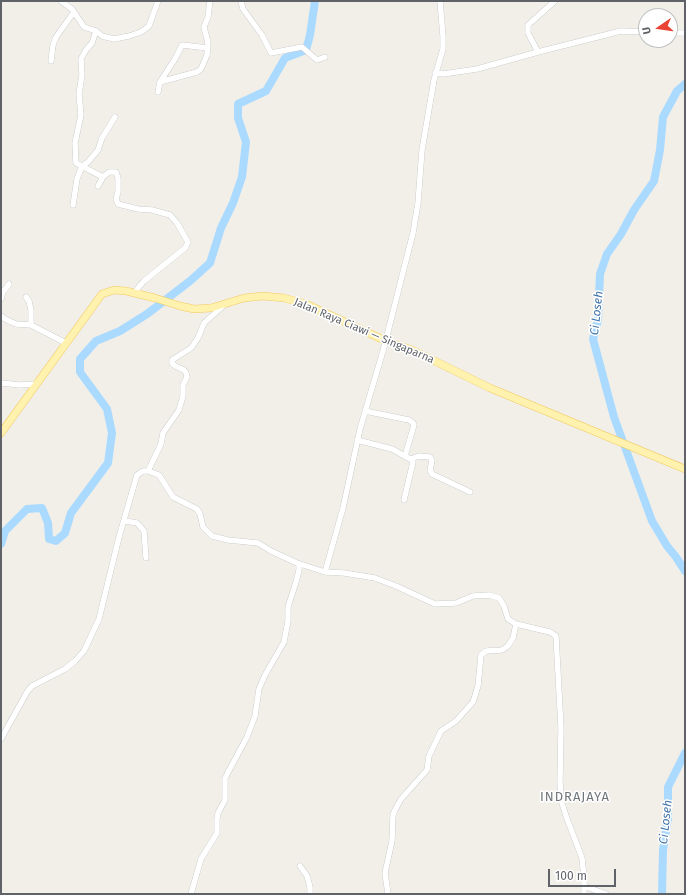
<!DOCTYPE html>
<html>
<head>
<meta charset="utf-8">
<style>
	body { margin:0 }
	#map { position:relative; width:686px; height:895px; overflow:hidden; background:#f1efe8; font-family:"Fira Sans",sans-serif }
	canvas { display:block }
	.frame { position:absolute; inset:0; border:2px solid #5f6368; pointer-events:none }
	.north { position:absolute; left:638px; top:8px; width:40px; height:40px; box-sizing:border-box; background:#fff; border:1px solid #bfc1c3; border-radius:50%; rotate:257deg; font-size:11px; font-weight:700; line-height:16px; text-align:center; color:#5f6368 }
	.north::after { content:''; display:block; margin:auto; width:14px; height:18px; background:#ea4335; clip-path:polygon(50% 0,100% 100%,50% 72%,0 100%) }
	.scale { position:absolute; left:548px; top:869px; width:68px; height:18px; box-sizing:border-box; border:2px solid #5f6368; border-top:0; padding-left:5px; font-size:12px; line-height:14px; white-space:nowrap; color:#5f6368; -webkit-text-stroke:3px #fff; paint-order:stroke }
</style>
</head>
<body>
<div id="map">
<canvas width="686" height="895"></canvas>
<div class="frame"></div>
<div class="north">U</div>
<div class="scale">100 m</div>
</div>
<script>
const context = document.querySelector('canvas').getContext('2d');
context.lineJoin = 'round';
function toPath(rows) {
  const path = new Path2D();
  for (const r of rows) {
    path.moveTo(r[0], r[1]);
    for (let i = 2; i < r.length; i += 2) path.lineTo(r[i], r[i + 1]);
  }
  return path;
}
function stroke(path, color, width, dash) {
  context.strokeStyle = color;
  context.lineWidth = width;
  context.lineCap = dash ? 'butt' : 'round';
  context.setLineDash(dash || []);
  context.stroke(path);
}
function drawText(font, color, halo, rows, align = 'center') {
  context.font = font + ' "Fira Sans",sans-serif';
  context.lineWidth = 3;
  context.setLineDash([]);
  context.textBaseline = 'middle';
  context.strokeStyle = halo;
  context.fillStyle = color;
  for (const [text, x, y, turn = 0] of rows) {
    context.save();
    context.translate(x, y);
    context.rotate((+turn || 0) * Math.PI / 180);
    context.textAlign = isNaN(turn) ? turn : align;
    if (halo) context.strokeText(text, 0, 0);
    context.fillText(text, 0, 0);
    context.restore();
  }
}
stroke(toPath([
	[685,84,677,91,663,117,660,150,654,181,634,210,621,234,607,254,600,274,598,320,593,339,614,417,652,521,667,546,676,557,685,571],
	[1,544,5,531,27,509,42,508,48,523,49,539,56,541,65,533,71,513,108,463,112,433,107,409,80,372,80,359,96,341,120,331,147,314,190,281,210,263,221,228,233,203,242,177,246,142,238,118,238,104,266,91,285,58,306,50,310,35,315,1],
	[662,894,663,850,668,818,668,787,685,753]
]), '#aadaff', 8);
const minor = toPath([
	[61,1,72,9,84,27,96,31,92,43,86,50,81,59,82,75,79,94,81,115,75,143,76,163,103,177,109,172,116,172,118,178,118,192,116,199,118,204,138,209,152,210,170,215,177,223,188,242,185,248,144,281,138,288,135,293],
	[241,1,243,9,262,35,271,53,302,47,317,60,325,57],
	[96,31,102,36,114,39,129,36,141,32,149,26,158,1],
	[670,33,685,33],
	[538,52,528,33,528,25,555,1],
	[51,61,53,45,56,37,74,12],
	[435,73,443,74,477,69,538,52,621,31,646,32],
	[160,82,197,72,201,69,207,55,208,43,204,27,208,17,210,1],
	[158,92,160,82,175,59,182,45,208,48],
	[98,186,103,177],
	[73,205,77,179,82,166,88,162,98,150,102,138,115,117],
	[26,297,29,301,31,310,31,325],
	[1,299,3,292,9,284],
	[1,316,5,319,16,324,31,325,66,343],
	[1,383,20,385,37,384],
	[365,411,409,420,413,423,414,425,405,456],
	[357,440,392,449,412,460,413,462,404,500],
	[411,459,419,456,430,457,432,461,430,470,432,474,470,492],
	[148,471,161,444,163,433,179,410,183,396,183,385,187,377,186,373,184,370,175,366,172,363,172,360,191,348,198,338,204,323,223,306],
	[125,521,137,523,144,531,146,558],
	[325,572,343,508,360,429,383,351,413,233,418,203,422,150,434,80,443,49,443,36,440,1],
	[1,739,27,692,32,686,65,669,75,661,84,651,99,619,119,537,137,475,143,471,148,471,159,475,173,497,197,509,200,514,203,527,212,536,228,540,258,543,271,551,297,563,325,572,344,573,375,578,396,586,435,604,456,603,473,596,489,595,499,598,504,606,508,619,516,624,550,632,556,636,561,728,560,782,561,800,566,816,582,858,584,877,584,894],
	[300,866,307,876,310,887,310,894],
	[584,886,606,894],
	[191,894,201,859,217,833,217,819,218,813,225,800,225,778,247,737,255,716,259,689,265,675,284,642,288,621,288,607,296,582,299,570,299,564],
	[388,894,385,873,392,841,393,815,395,810,401,799,427,770,429,756,441,731,456,721,473,702,478,686,481,655,486,651,502,650,508,646,513,638,516,624]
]);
const major = toPath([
	[1,433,102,294,114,290,126,291,155,298,180,306,194,309,211,308,244,298,263,296,284,298,306,304,386,341,412,350,490,388,685,469]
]);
stroke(minor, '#b5b8bc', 6);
stroke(major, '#f2c960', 8);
stroke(minor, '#fff', 5.5);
stroke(major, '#fff2af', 7);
drawText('11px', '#5f6368', '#fff', [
	["Jalan Raya Ciawi — Singaparna",364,331,23]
]);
drawText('italic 12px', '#4174aa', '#fff', [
	["Ci Loseh",597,313,-84],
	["Ci Loseh",666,822,-84]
]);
context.letterSpacing = '1px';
drawText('13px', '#70757a', '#fff', [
	["INDRAJAYA",575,797]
]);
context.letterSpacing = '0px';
</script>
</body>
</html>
